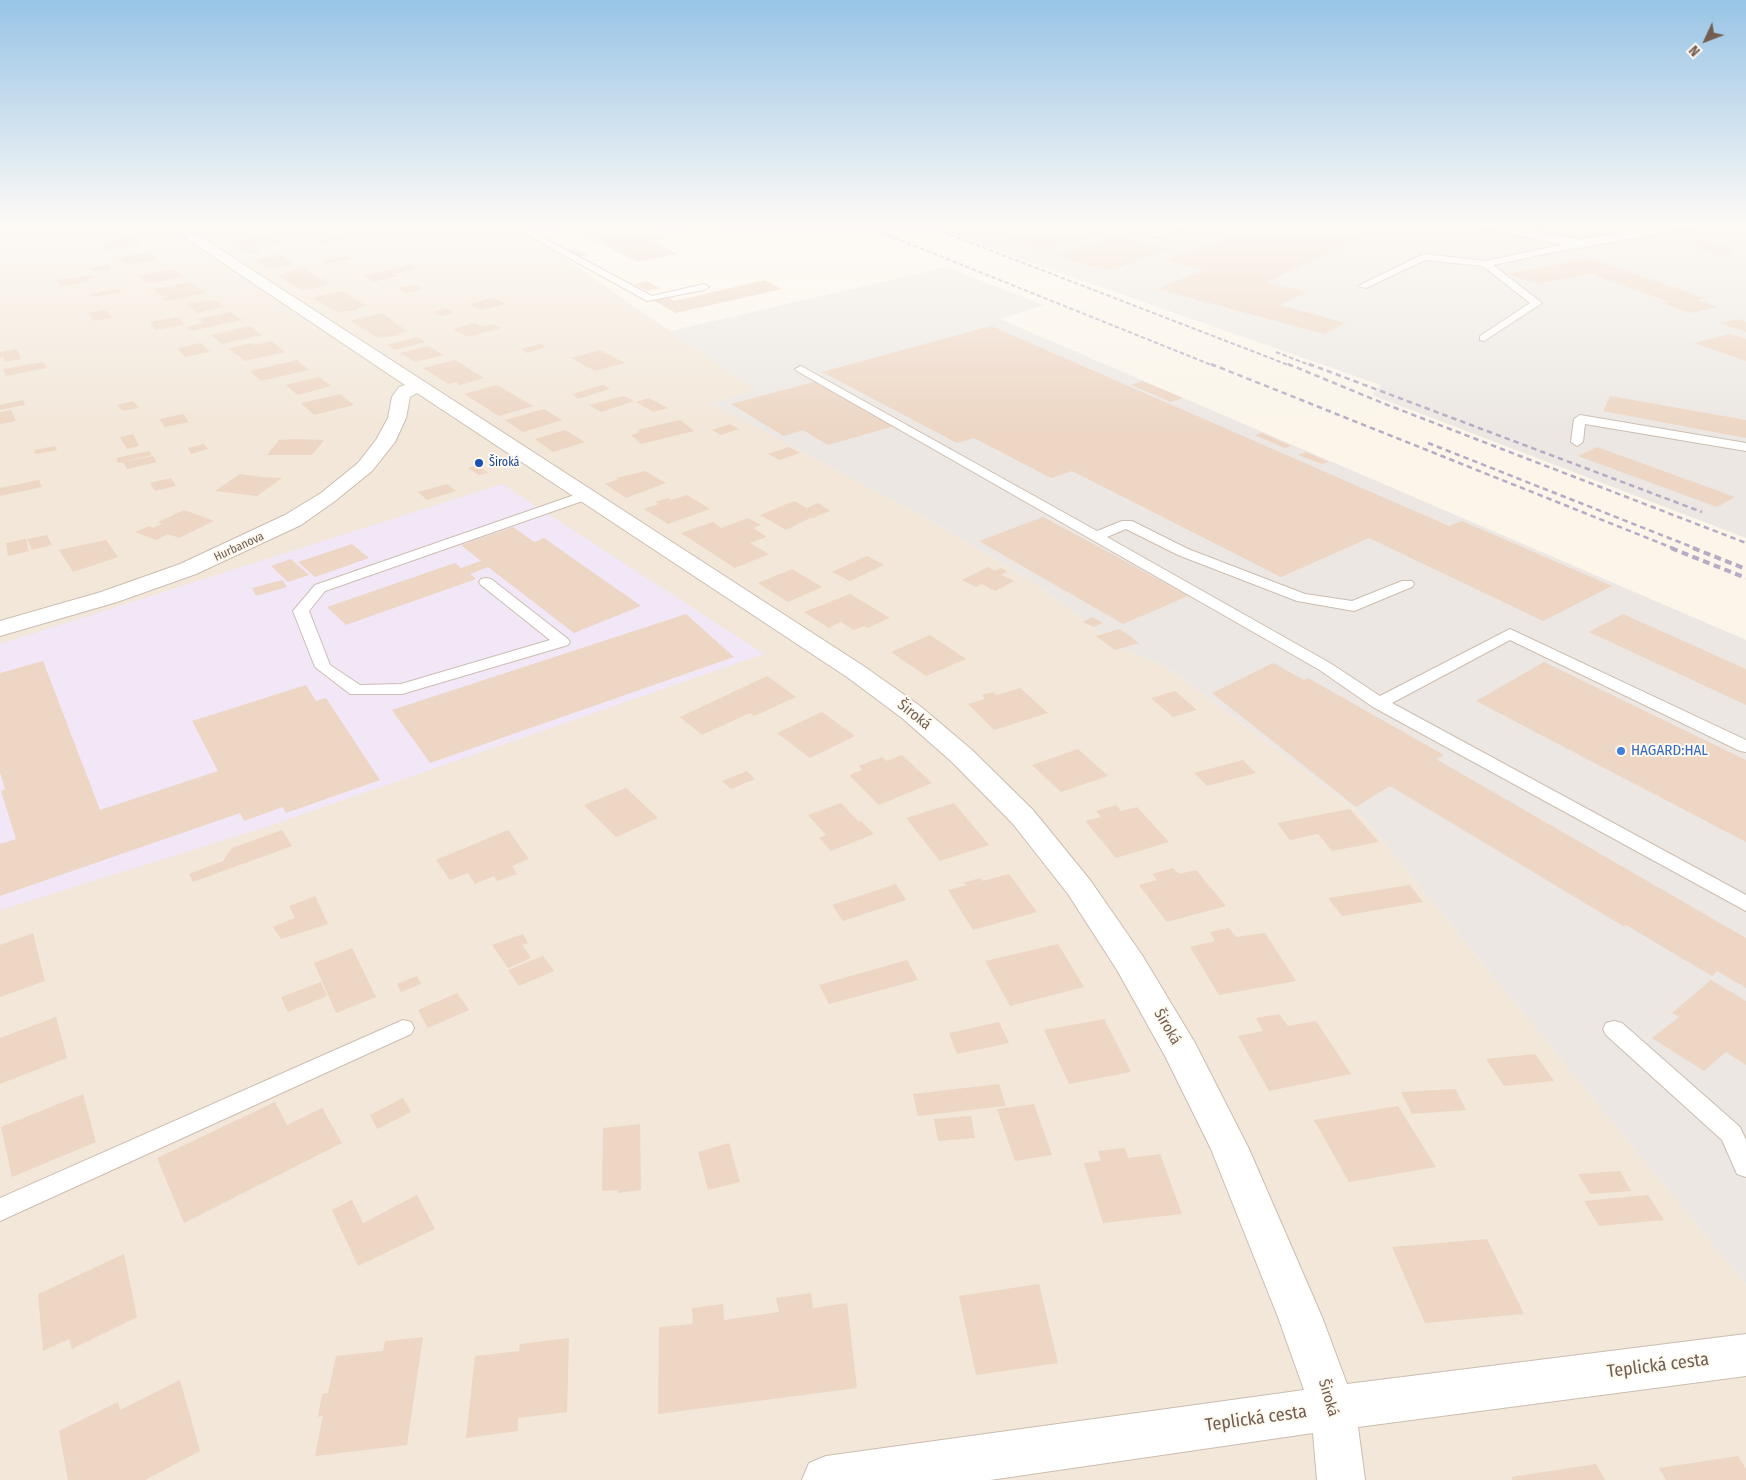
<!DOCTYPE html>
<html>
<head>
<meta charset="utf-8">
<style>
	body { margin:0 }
	#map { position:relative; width:1746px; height:1480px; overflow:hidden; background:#fbf5ea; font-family:"Fira Sans Condensed",sans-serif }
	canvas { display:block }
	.north { position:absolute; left:1681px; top:15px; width:50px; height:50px; -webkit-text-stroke:4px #fdf9f0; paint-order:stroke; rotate:227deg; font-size:14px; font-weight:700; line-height:20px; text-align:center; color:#735d50 }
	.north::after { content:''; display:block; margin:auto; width:18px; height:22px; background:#735d50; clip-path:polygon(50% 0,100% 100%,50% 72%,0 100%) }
</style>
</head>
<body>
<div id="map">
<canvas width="1746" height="1480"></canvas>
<div class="north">N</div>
</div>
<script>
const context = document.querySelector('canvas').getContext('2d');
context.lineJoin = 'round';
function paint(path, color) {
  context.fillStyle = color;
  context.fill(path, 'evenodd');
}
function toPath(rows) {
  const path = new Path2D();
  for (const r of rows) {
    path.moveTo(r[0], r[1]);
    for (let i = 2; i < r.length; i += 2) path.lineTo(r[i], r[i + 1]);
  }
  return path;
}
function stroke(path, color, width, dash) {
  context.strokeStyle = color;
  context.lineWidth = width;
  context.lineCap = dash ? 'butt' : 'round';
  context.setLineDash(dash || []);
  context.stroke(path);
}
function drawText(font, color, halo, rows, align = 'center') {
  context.font = font + ' "Fira Sans Condensed",sans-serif';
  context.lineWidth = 4;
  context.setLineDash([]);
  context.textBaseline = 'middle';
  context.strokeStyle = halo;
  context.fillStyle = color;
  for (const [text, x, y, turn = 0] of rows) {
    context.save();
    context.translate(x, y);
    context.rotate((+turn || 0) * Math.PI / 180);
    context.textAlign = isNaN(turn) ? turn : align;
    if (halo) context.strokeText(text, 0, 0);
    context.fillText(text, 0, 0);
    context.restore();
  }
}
paint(toPath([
	[0,222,501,222,559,254,755,390,712,403,924,517,1030,580,1124,650,1165,666,1357,810,1746,1285,1746,1480,0,1480]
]), '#f2e7d9');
paint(toPath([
	[923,222,1746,222,1746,538,1372,395,1381,385,1020,259],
	[946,267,1044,305,1000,319,1746,640,1746,1285,1357,810,1165,666,1124,650,1030,580,924,517,711,403,755,390,670,331]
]), '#ece7e3');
paint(toPath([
	[502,484,764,654,266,827,0,910,0,644]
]), '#f2e7f7');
paint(toPath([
	[48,222,58,222,63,228,38,231,32,228,36,228,34,224],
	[217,222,230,222,245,231,217,237,199,225],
	[312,222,321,224,295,229,291,226],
	[559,222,636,222,669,238,652,241,678,254,637,262],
	[680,222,703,222,721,230,705,233],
	[958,222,1157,222,1157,223,1040,252],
	[1262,222,1392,222,1397,223,1267,282,1307,292,1280,305,1346,323,1324,334,1157,289,1203,270,1166,260],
	[1566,222,1622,222,1622,223,1558,236,1535,228],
	[118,227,126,233,98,238,89,230],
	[1118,234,1172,249,1108,271,1053,255],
	[133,235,141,245,106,251,101,242],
	[270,235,282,243,263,246,257,249,262,252,246,255,226,242],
	[344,235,350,238,321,244,316,241],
	[1697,237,1738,249,1731,251,1738,253,1722,256,1675,241],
	[575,248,588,255,577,257,564,250],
	[150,252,158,260,125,265,117,258],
	[279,255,295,264,269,269,254,260],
	[347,256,353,258,327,264,322,261],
	[1588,258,1705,298,1697,300,1718,307,1691,313,1663,303,1669,302,1590,274,1536,284,1507,274],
	[109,265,111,269,92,271,90,268],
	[411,265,417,268,394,274,399,276,374,282,364,276],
	[303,268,317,276,329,284,314,289,301,290,277,275],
	[174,269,184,277,148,284,138,276],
	[95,275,95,277,88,279,88,282,60,286,57,280],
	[765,280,782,289,676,313,654,301,668,297,674,301],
	[647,281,660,288,647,291,634,284],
	[191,282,206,293,167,301,163,298,168,297,166,295,162,296,153,289],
	[415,284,423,289,407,293,398,288],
	[119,289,121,292,91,297,89,294],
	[342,291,367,306,356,308,358,310,337,312,313,298],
	[493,298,506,304,481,310,469,304],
	[215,300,224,307,197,313,187,304],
	[447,309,454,313,441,316,434,312],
	[105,310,113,318,93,321,88,313],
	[231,312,242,320,191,331,186,327,204,323,198,319],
	[382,313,407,331,398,334,400,335,378,338,350,321],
	[178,317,185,325,155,330,150,322],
	[1738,319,1746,322,1746,332,1720,323],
	[475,323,482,327,493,324,501,328,468,337,453,329],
	[250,326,262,335,222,344,211,335],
	[991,326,1449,526,1462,521,1612,586,1543,621,1369,538,1281,577,1072,471,1051,478,974,438,957,443,822,372],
	[1730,334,1746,339,1746,361,1694,343],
	[417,337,425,342,395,350,387,345],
	[272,341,285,352,245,361,228,348,252,343,255,345],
	[201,343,210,352,185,357,177,348],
	[540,344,546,347,527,353,521,349],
	[428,346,444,355,415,362,400,353],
	[17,349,21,359,5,362,3,357,0,358,0,352],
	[600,350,625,363,595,371,571,358],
	[297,360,309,370,261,381,250,371],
	[455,360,463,365,484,378,460,385,456,382,448,384,423,368],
	[43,362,47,368,6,376,3,369],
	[319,377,331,386,298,395,285,385],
	[1142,381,1183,398,1171,402,1131,385],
	[814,382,894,426,828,445,803,430,784,436,731,404],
	[497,385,514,395,533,406,499,416,464,394],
	[603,385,610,389,578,399,572,394],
	[340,394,354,405,314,415,301,403],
	[624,396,634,401,601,412,589,405],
	[1610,396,1746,420,1746,438,1603,411],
	[649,398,668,408,654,412,635,402],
	[23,400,25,405,0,410,0,405],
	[133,401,139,408,123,411,117,405],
	[544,409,562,420,523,432,505,420],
	[11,410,16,421,0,424,0,412],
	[183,414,189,422,165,427,159,419],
	[680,420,694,431,641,444,631,435,640,432,637,430],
	[730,424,739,429,721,435,712,430],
	[565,430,585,442,553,452,535,439],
	[1262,433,1291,446,1285,448,1255,435],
	[133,434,139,446,127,449,120,437],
	[296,439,324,440,312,455,267,455,279,440],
	[204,444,208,449,191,454,188,448],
	[55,446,57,450,35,454,34,450],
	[789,447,800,453,780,460,768,454],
	[1597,447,1735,497,1717,507,1578,456],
	[149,451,152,455,118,463,116,458],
	[1306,452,1329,462,1322,464,1298,455],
	[153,456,157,462,127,469,123,462],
	[477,465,488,473,479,475,468,468],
	[645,471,666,483,626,498,605,484,619,479,616,478],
	[240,474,262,477,282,478,257,496,215,491],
	[171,478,176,486,155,491,150,483],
	[39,480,42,487,0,496,0,488],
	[447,484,456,491,427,500,418,492],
	[687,495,710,509,668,524,644,509,659,504,655,502,668,498,671,500],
	[794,501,807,508,818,503,830,511,814,517,817,518,810,518,786,530,760,515],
	[184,510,214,521,179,538,168,534,156,540,135,532,149,526,153,528,162,524,158,522],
	[1043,517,1129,563,1188,596,1123,624,979,541],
	[748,518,761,525,753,528,767,537,750,543,769,554,735,568,681,533,713,522,721,528],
	[513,527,534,542,544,538,641,606,574,633,488,567,470,574,476,579,346,625,327,607,455,563,461,568,481,561,461,545],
	[47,535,52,545,32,550,27,539],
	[26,539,29,551,8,556,6,543],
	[106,540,118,557,73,572,59,550],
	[352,544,369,558,315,577,298,562],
	[867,556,884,565,850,581,832,572],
	[291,559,309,575,288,582,271,566],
	[988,567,995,571,1001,568,1007,571,1001,575,1014,581,995,591,982,584,976,587,962,580],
	[792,569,822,587,788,602,758,583],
	[282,580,287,587,256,596,252,588],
	[850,594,890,618,867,628,864,626,854,630,841,622,829,628,804,612],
	[686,614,734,657,430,763,392,710],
	[1623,614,1746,669,1746,705,1589,632],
	[1092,617,1103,623,1094,627,1083,622],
	[1120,629,1139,643,1115,650,1096,636],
	[930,635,966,659,926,676,891,652],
	[43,661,100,810,218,771,192,721,306,685,316,701,326,698,380,780,286,813,283,807,244,821,240,813,0,896,0,844,16,839,1,791,5,789,0,772,0,673],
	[1544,662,1746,760,1746,842,1476,701],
	[1273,663,1304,680,1308,678,1444,755,1436,759,1746,938,1746,988,1717,971,1712,976,1626,925,1623,926,1390,786,1356,807,1212,693],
	[767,676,796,697,754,716,750,713,702,735,680,717],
	[1020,688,1048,713,994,730,968,704,985,699,982,695,993,692,997,695],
	[1175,691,1197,710,1173,717,1151,698],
	[822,712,855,736,810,758,777,733],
	[1078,749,1108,776,1061,792,1032,765],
	[902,755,932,783,879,805,849,775,862,770,859,766,882,757,887,761],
	[1243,760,1256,773,1207,786,1194,773],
	[747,771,755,779,731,789,722,781],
	[626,788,658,818,616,837,584,805],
	[841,803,859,822,861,821,874,834,831,851,819,838,826,835,808,815],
	[954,803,989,845,940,861,906,818],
	[1116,805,1121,811,1137,807,1169,842,1116,858,1085,821,1101,817,1096,811],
	[1350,809,1379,842,1332,851,1318,834,1290,840,1277,823],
	[282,830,292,846,193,882,189,874,223,861,232,848],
	[508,830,529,859,512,866,517,874,497,881,494,876,475,884,468,873,450,880,436,860],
	[1173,868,1179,874,1196,870,1226,906,1167,922,1139,885,1157,880,1152,874],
	[1009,874,1037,912,973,930,948,890,968,885,963,883,980,878,983,881],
	[896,884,906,900,843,921,832,905],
	[1410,885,1423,902,1342,916,1328,898],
	[315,896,328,924,281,939,273,927,295,918,289,906],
	[1229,928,1236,937,1265,933,1296,981,1219,995,1190,947,1215,941,1210,932],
	[33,933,45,981,0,997,0,945],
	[523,934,528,943,522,945,531,958,508,968,492,945],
	[1058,944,1084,987,1010,1006,985,961],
	[352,948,376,997,336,1013,314,963],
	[543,956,554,971,519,986,508,970],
	[907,960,918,980,829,1004,819,985],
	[417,976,421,984,401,992,397,984],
	[1711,980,1746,1001,1746,1065,1726,1052,1704,1071,1652,1038,1679,1017,1672,1013],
	[321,982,327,996,288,1012,281,997],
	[457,993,469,1010,428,1028,418,1010],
	[1279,1014,1288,1026,1316,1021,1351,1074,1269,1091,1238,1036,1263,1031,1256,1018],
	[56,1017,67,1058,0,1084,0,1038],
	[1104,1019,1131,1072,1069,1084,1044,1030],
	[999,1022,1009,1043,957,1054,949,1033],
	[1535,1054,1554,1081,1504,1086,1486,1059],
	[999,1084,1006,1106,918,1116,913,1094],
	[1455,1089,1466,1110,1412,1114,1401,1092],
	[83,1094,96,1142,12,1177,1,1127],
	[403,1098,411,1112,377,1129,370,1115],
	[275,1102,287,1125,322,1108,342,1143,184,1223,157,1158],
	[1034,1104,1052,1155,1015,1161,997,1109],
	[1398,1106,1436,1167,1349,1182,1314,1120],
	[971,1116,975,1138,938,1141,934,1119],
	[640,1124,641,1190,618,1193,618,1190,602,1191,603,1128],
	[729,1143,740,1182,708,1190,698,1152],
	[1125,1148,1128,1158,1160,1154,1182,1214,1103,1223,1084,1163,1101,1161,1098,1151],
	[1620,1171,1631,1191,1590,1194,1578,1174],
	[417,1195,435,1229,358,1266,332,1210,352,1200,363,1223],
	[1648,1195,1664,1220,1599,1226,1584,1201],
	[1487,1239,1524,1314,1425,1323,1392,1247],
	[124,1254,137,1317,72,1349,69,1339,43,1351,38,1294],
	[1039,1284,1058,1363,976,1375,959,1296],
	[811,1293,813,1308,847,1303,857,1388,658,1414,659,1327,693,1324,692,1308,723,1304,724,1320,779,1312,776,1298],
	[423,1337,407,1445,315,1456,323,1416,318,1417,322,1394,328,1393,336,1356,383,1351,385,1341],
	[569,1338,567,1412,518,1418,518,1431,466,1438,475,1356,519,1351,520,1344],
	[180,1380,200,1451,145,1480,68,1480,59,1431,118,1402,120,1410],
	[1738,1456,1746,1469,1746,1480,1666,1480,1659,1468],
	[1596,1464,1605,1480,1513,1480,1511,1477]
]), '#edd6c4');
const service = toPath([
	[504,222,514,222,652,296,704,284,709,287,704,290,647,301,504,222],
	[1184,222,1196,222,1159,237,1152,235,1184,222],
	[1580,241,1584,244,1583,246,1493,265,1542,303,1484,341,1480,340,1480,336,1530,303,1483,266,1425,260,1366,288,1358,286,1424,254,1486,261,1580,241],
	[801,366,1097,531,1122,521,1132,521,1188,549,1305,594,1352,601,1402,581,1412,581,1414,584,1412,587,1354,611,1297,601,1178,555,1126,529,1107,537,1330,663,1380,696,1510,629,1746,740,1746,752,1740,751,1510,640,1392,703,1746,895,1746,911,1373,707,1318,669,797,371,795,369,801,366],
	[1580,415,1746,443,1746,451,1585,424,1583,442,1577,446,1571,442,1574,419,1580,415],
	[586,491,591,492,593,495,591,498,325,591,309,611,330,665,360,685,401,684,550,640,481,585,479,582,481,579,486,578,491,579,568,639,570,642,568,645,402,694,350,694,315,667,293,611,315,585,586,491],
	[403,1020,411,1022,414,1028,411,1034,0,1221,0,1198,403,1020],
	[1614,1021,1622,1023,1740,1127,1746,1140,1746,1177,1737,1174,1722,1140,1606,1035,1603,1029,1606,1023,1614,1021]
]);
const minor = toPath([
	[162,222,178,222,865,667,920,706,972,750,1033,810,1090,880,1142,955,1195,1043,1249,1149,1322,1317,1347,1384,1746,1334,1746,1376,1358,1427,1365,1480,1317,1480,1313,1433,990,1480,802,1480,809,1463,826,1456,1304,1390,1278,1317,1211,1149,1165,1056,1117,970,1068,894,1013,824,952,762,902,718,847,677,417,393,410,397,406,418,395,442,372,471,335,501,301,525,196,574,117,602,0,636,0,621,101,592,180,564,285,515,321,493,358,463,376,440,388,418,392,397,399,387,405,385,162,222],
	[1466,222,1493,222,1580,240,1677,222,1706,222,1699,226,1580,248,1473,226,1466,222]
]);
stroke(service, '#ccbdb1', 2);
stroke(minor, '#ccbdb1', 2);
paint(service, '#fff');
paint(minor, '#fff');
stroke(toPath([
	[855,222,1214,366],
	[917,222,1291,366],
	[1276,352,1312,366]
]), '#b8a9c4', 2, [4.5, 2.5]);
stroke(toPath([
	[1211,364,1675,549],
	[1288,364,1385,404,1746,543],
	[1309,364,1702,512],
	[1428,443,1697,549]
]), '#b8a9c4', 2.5, [5.5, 4]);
stroke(toPath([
	[1671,548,1746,578],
	[1693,548,1746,569]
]), '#b8a9c4', 4, [7, 4.5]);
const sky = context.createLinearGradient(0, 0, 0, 429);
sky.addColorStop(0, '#98c4e6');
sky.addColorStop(0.52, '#fdfaf6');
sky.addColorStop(1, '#fdfaf600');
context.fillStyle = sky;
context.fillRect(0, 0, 1746, 429);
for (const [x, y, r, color] of [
	[479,463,5,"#1a4fb4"],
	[1621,751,5,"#3f7fe0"]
]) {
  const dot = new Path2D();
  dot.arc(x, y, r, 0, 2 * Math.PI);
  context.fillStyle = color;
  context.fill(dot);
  stroke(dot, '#fdf9f0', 2);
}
drawText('12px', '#164399', '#fdf9f0', [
	["Široká",489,463]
], 'left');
drawText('12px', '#735d50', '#fdf9f0', [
	["Hurbanova",239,547,-25]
]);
drawText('15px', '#735d50', '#fdf9f0', [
	["Široká",914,715,39],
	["Široká",1167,1027,60],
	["Široká",1328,1398,74]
]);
drawText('15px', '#366cbe', '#fdf9f0', [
	["HAGARD:HAL",1631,751]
], 'left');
drawText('18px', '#735d50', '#fdf9f0', [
	["Teplická cesta",1658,1366,-7],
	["Teplická cesta",1256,1419,-8]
]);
</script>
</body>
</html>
